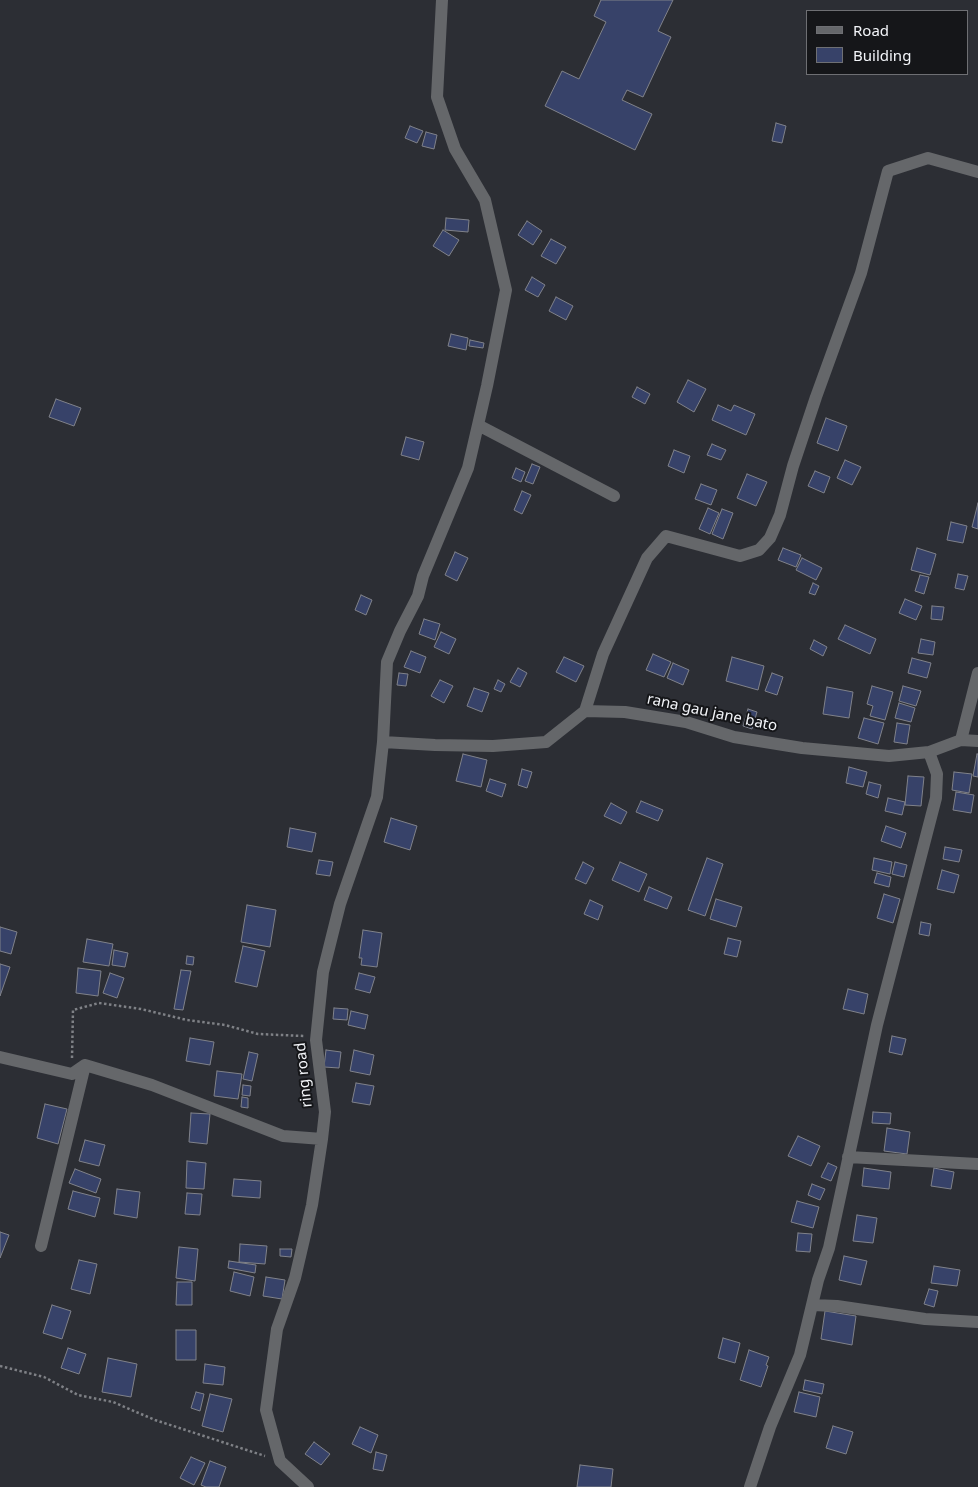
<!DOCTYPE html>
<html>
<head>
<meta charset="utf-8">
<style>
	body { margin:0 }
	#map { position:relative; width:978px; height:1487px; overflow:hidden; background:#2c2e34; font-family:"Noto Sans",sans-serif }
	canvas { display:block }
	.legend { position:absolute; left:806px; top:10px; width:162px; height:65px; box-sizing:border-box; background:#151619; border:1px solid #6e6f73; margin:0; padding:6px 9px; list-style:none; font-size:15px; color:#f3f5f9 }
	.legend li { display:flex; align-items:center; gap:10px; height:25px }
	.legend b { width:25px; border:1px solid #6e6f73 }
</style>
</head>
<body>
<div id="map">
<canvas width="978" height="1487"></canvas>
<ul class="legend">
<li><b style="height:6px;background:#65676a"></b>Road</li>
<li><b style="height:14px;background:#374269"></b>Building</li>
</ul>
</div>
<script>
const context = document.querySelector('canvas').getContext('2d');
context.lineJoin = 'round';
function paint(path, color) {
  context.fillStyle = color;
  context.fill(path, 'evenodd');
}
function toPath(rows) {
  const path = new Path2D();
  for (const r of rows) {
    path.moveTo(r[0], r[1]);
    for (let i = 2; i < r.length; i += 2) path.lineTo(r[i], r[i + 1]);
  }
  return path;
}
function stroke(path, color, width, dash) {
  context.strokeStyle = color;
  context.lineWidth = width;
  context.lineCap = dash ? 'butt' : 'round';
  context.setLineDash(dash || []);
  context.stroke(path);
}
function drawText(font, color, halo, rows, align = 'center') {
  context.font = font + ' "Noto Sans",sans-serif';
  context.lineWidth = 4;
  context.setLineDash([]);
  context.textBaseline = 'middle';
  context.strokeStyle = halo;
  context.fillStyle = color;
  for (const [text, x, y, turn = 0] of rows) {
    context.save();
    context.translate(x, y);
    context.rotate((+turn || 0) * Math.PI / 180);
    context.textAlign = isNaN(turn) ? turn : align;
    if (halo) context.strokeText(text, 0, 0);
    context.fillText(text, 0, 0);
    context.restore();
  }
}
const building = toPath([
	[601,0,673,0,658,31,671,37,643,97,627,90,622,100,652,114,635,150,545,106,562,71,579,79,606,22,594,16,601,0],
	[776,123,786,126,782,143,772,141,776,123],
	[410,126,423,131,417,143,405,138,410,126],
	[426,132,437,135,434,149,422,146,426,132],
	[446,218,469,220,468,232,445,230,446,218],
	[527,221,542,231,533,245,518,235,527,221],
	[443,230,459,240,449,256,433,246,443,230],
	[551,239,566,247,556,264,541,256,551,239],
	[532,277,545,285,538,297,525,290,532,277],
	[556,297,573,306,566,320,549,311,556,297],
	[451,334,468,338,466,350,448,346,451,334],
	[470,340,484,343,483,348,469,346,470,340],
	[688,380,706,389,694,412,677,402,688,380],
	[637,387,650,394,645,404,632,397,637,387],
	[56,399,81,408,74,426,49,417,56,399],
	[718,405,731,411,734,405,755,414,746,435,712,420,718,405],
	[826,418,847,426,838,451,817,443,826,418],
	[406,437,424,442,419,460,401,455,406,437],
	[712,444,726,450,721,460,707,455,712,444],
	[674,450,690,456,684,473,668,466,674,450],
	[845,460,861,467,852,485,837,478,845,460],
	[532,464,540,467,533,484,525,481,532,464],
	[516,468,525,472,521,482,512,478,516,468],
	[815,471,830,477,824,493,808,486,815,471],
	[747,474,767,482,756,506,737,498,747,474],
	[701,484,717,490,711,505,695,499,701,484],
	[522,491,531,495,522,514,514,510,522,491],
	[978,503,978,529,972,527,978,503],
	[708,508,719,513,710,534,699,529,708,508],
	[722,509,733,513,723,539,712,534,722,509],
	[951,522,967,526,963,543,947,540,951,522],
	[783,548,801,555,796,567,778,560,783,548],
	[917,548,936,554,930,575,911,570,917,548],
	[455,552,468,558,457,581,445,575,455,552],
	[802,558,822,568,816,580,796,570,802,558],
	[958,574,968,576,964,590,955,588,958,574],
	[920,575,929,577,924,594,915,591,920,575],
	[813,583,819,586,815,595,809,593,813,583],
	[361,595,372,600,366,615,355,610,361,595],
	[905,599,922,606,916,620,899,613,905,599],
	[932,606,944,607,942,620,931,619,932,606],
	[424,619,440,624,435,640,419,634,424,619],
	[845,625,876,639,870,654,838,639,845,625],
	[441,632,456,639,449,654,434,647,441,632],
	[921,639,935,642,933,655,918,653,921,639],
	[814,640,827,647,823,656,810,649,814,640],
	[411,651,426,657,420,673,404,667,411,651],
	[653,654,671,662,664,677,646,670,653,654],
	[564,657,584,666,576,682,556,672,564,657],
	[732,657,764,666,758,690,726,681,732,657],
	[912,658,931,663,927,678,908,673,912,658],
	[673,663,689,670,683,685,667,678,673,663],
	[518,668,527,673,520,687,510,682,518,668],
	[399,673,408,674,406,686,397,685,399,673],
	[772,673,783,677,777,695,765,691,772,673],
	[440,680,453,686,444,703,431,696,440,680],
	[498,680,505,684,501,692,494,689,498,680],
	[872,686,893,692,885,720,870,716,873,706,867,704,872,686],
	[903,686,921,691,916,706,899,701,903,686],
	[827,687,853,692,849,718,823,714,827,687],
	[474,688,489,693,482,712,467,706,474,688],
	[899,703,915,708,911,722,895,718,899,703],
	[748,709,757,712,752,729,743,726,748,709],
	[864,718,884,723,878,744,858,738,864,718],
	[897,723,910,725,907,744,894,742,897,723],
	[463,754,487,760,481,787,456,781,463,754],
	[977,754,978,754,978,777,973,776,977,754],
	[849,767,867,772,863,787,846,783,849,767],
	[522,769,532,772,527,788,518,785,522,769],
	[954,772,972,774,969,793,952,790,954,772],
	[908,776,924,777,921,806,905,805,908,776],
	[490,779,506,784,502,797,486,791,490,779],
	[869,782,881,785,878,798,866,794,869,782],
	[956,792,974,795,971,813,953,810,956,792],
	[888,798,905,802,902,815,885,811,888,798],
	[641,801,663,810,658,821,636,812,641,801],
	[611,803,627,812,621,824,604,816,611,803],
	[391,818,417,826,410,850,384,842,391,818],
	[886,826,906,833,901,848,881,841,886,826],
	[290,828,316,833,312,852,287,847,290,828],
	[945,847,962,850,959,862,943,859,945,847],
	[707,858,723,864,705,916,688,910,707,858],
	[874,858,892,862,890,874,872,870,874,858],
	[319,860,333,862,330,876,316,874,319,860],
	[583,862,594,868,586,884,575,879,583,862],
	[620,862,647,874,639,892,612,880,620,862],
	[895,862,907,865,904,877,892,874,895,862],
	[942,870,959,875,954,893,937,889,942,870],
	[877,873,891,877,889,887,874,883,877,873],
	[649,887,672,897,667,909,644,900,649,887],
	[884,894,900,899,893,923,877,918,884,894],
	[716,899,742,907,736,927,710,919,716,899],
	[590,900,603,906,598,920,584,914,590,900],
	[247,905,276,910,270,947,241,942,247,905],
	[921,922,931,924,929,936,919,934,921,922],
	[0,927,17,932,11,954,0,951,0,927],
	[363,930,382,933,377,967,361,965,362,958,359,958,363,930],
	[728,938,741,941,737,957,724,954,728,938],
	[87,939,113,944,109,966,83,962,87,939],
	[243,946,265,951,257,987,235,982,243,946],
	[114,950,128,953,125,967,112,965,114,950],
	[187,956,194,957,193,965,186,964,187,956],
	[0,964,10,967,0,996,0,964],
	[78,968,101,971,98,996,76,993,78,968],
	[181,970,191,971,183,1010,174,1009,181,970],
	[110,973,124,978,117,998,103,993,110,973],
	[359,973,375,977,370,993,355,989,359,973],
	[848,989,868,994,864,1014,843,1009,848,989],
	[334,1008,348,1009,347,1020,333,1019,334,1008],
	[351,1011,368,1015,365,1029,348,1025,351,1011],
	[892,1036,906,1039,902,1055,889,1052,892,1036],
	[190,1038,214,1042,210,1065,186,1061,190,1038],
	[326,1050,341,1052,339,1068,324,1067,326,1050],
	[354,1050,374,1055,370,1075,350,1071,354,1050],
	[249,1052,258,1054,252,1081,243,1079,249,1052],
	[217,1071,242,1074,238,1099,214,1096,217,1071],
	[356,1083,374,1086,370,1105,352,1102,356,1083],
	[243,1085,251,1086,250,1096,242,1095,243,1085],
	[242,1097,248,1098,248,1108,241,1107,242,1097],
	[45,1104,67,1109,58,1144,37,1138,45,1104],
	[873,1112,891,1113,890,1124,872,1123,873,1112],
	[191,1113,210,1114,207,1144,189,1142,191,1113],
	[887,1128,910,1132,907,1154,884,1151,887,1128],
	[798,1136,820,1146,811,1166,788,1156,798,1136],
	[85,1140,105,1145,99,1166,79,1161,85,1140],
	[187,1161,206,1163,204,1189,186,1188,187,1161],
	[828,1163,837,1167,831,1181,821,1177,828,1163],
	[864,1168,891,1172,889,1189,862,1186,864,1168],
	[934,1168,954,1172,951,1189,931,1186,934,1168],
	[75,1169,101,1179,96,1193,69,1183,75,1169],
	[234,1179,261,1181,260,1198,232,1196,234,1179],
	[812,1184,825,1189,820,1200,808,1195,812,1184],
	[117,1189,140,1192,137,1218,114,1214,117,1189],
	[73,1191,100,1198,95,1217,68,1209,73,1191],
	[187,1193,202,1194,200,1215,185,1214,187,1193],
	[797,1201,819,1207,813,1228,791,1222,797,1201],
	[857,1215,877,1218,873,1243,853,1241,857,1215],
	[0,1232,9,1235,0,1258,0,1232],
	[798,1233,812,1234,810,1252,796,1251,798,1233],
	[240,1244,267,1246,265,1264,239,1262,240,1244],
	[179,1247,198,1249,195,1281,176,1278,179,1247],
	[280,1249,292,1249,291,1257,280,1256,280,1249],
	[844,1256,867,1261,861,1285,839,1280,844,1256],
	[79,1260,97,1264,90,1294,71,1289,79,1260],
	[229,1261,256,1265,255,1273,228,1268,229,1261],
	[934,1266,960,1270,957,1286,931,1283,934,1266],
	[234,1272,254,1277,250,1296,230,1291,234,1272],
	[266,1277,285,1280,282,1299,263,1296,266,1277],
	[177,1282,192,1282,192,1305,176,1305,177,1282],
	[929,1289,938,1291,934,1307,924,1304,929,1289],
	[52,1305,71,1311,62,1339,43,1333,52,1305],
	[825,1311,856,1316,852,1345,821,1339,825,1311],
	[176,1330,196,1330,196,1360,176,1360,176,1330],
	[723,1338,740,1343,735,1363,718,1358,723,1338],
	[68,1348,86,1354,79,1374,61,1368,68,1348],
	[749,1350,769,1357,766,1365,768,1366,761,1387,740,1380,749,1350],
	[108,1358,137,1364,131,1397,102,1392,108,1358],
	[205,1364,225,1367,223,1385,203,1383,205,1364],
	[805,1380,824,1384,822,1394,803,1390,805,1380],
	[196,1392,204,1394,200,1411,191,1408,196,1392],
	[799,1392,820,1397,816,1417,794,1412,799,1392],
	[210,1394,232,1399,223,1432,202,1426,210,1394],
	[833,1426,853,1432,846,1454,826,1448,833,1426],
	[360,1427,378,1435,371,1453,352,1444,360,1427],
	[314,1442,330,1454,321,1465,305,1454,314,1442],
	[376,1452,387,1455,383,1471,373,1469,376,1452],
	[191,1457,205,1463,194,1485,180,1478,191,1457],
	[210,1461,226,1467,219,1487,206,1487,201,1485,210,1461],
	[580,1465,613,1469,611,1487,577,1487,580,1465]
]);
paint(building, '#374269');
stroke(building, '#80828a', 1);
stroke(toPath([
	[72,1058,73,1010,99,1003,141,1009,187,1020,225,1025,258,1034,304,1036],
	[0,1366,44,1377,78,1395,113,1402,155,1420,265,1456]
]), '#7f8186', 2.5, [2.5, 2.5]);
stroke(toPath([
	[478,425,614,496],
	[585,711,603,654,647,558,666,536,740,556,759,550,770,538,780,515,793,466,816,397,861,273,888,171,928,158,978,172],
	[961,740,978,673],
	[383,742,435,745,493,746,546,742,585,711,625,712,686,722,734,737,802,748,889,756,929,752,961,740,978,741],
	[0,1057,72,1074,85,1065,152,1085,283,1136,322,1139],
	[848,1157,978,1164],
	[41,1246,85,1065],
	[812,1305,837,1306,925,1319,978,1322],
	[308,1487,280,1461,266,1410,277,1329,295,1278,312,1205,322,1139,325,1112,316,1040,323,972,340,904,377,797,383,742,387,662,400,631,418,596,423,576,468,468,487,386,506,290,485,200,455,149,437,97,442,0],
	[750,1487,770,1427,800,1355,818,1280,829,1248,877,1025,936,798,937,774,929,752]
]), '#65676a', 12);
drawText('15px', '#f3f5f9', '#151619', [
	["rana gau jane bato",712,713,12],
	["ring road",304,1075,-96]
]);
</script>
</body>
</html>
